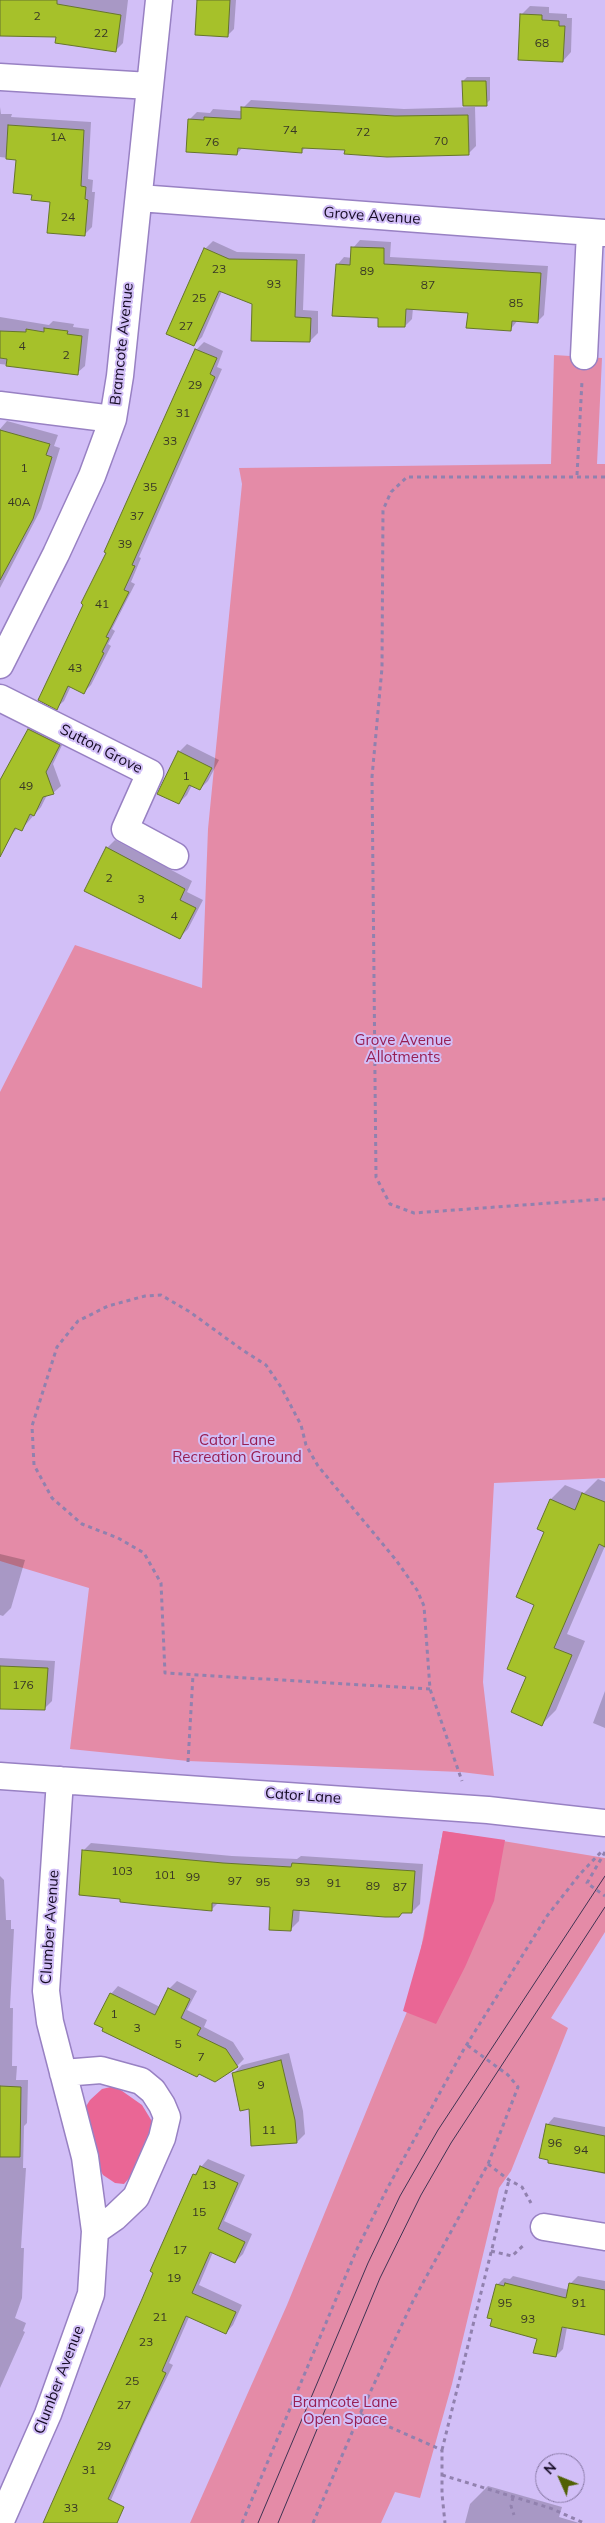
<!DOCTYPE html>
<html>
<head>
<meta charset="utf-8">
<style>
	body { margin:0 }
	#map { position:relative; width:605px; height:2523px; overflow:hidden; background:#d2bff7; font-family:Mulish,sans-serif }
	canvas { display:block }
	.north { position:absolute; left:535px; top:2453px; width:50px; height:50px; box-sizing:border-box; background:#d2bff7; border:1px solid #8677a3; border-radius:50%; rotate:314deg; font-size:14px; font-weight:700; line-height:20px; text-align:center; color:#150b24 }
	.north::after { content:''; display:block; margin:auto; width:18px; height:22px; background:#516104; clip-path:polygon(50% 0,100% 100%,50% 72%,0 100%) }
</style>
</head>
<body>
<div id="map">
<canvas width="605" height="2523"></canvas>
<div class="north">N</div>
</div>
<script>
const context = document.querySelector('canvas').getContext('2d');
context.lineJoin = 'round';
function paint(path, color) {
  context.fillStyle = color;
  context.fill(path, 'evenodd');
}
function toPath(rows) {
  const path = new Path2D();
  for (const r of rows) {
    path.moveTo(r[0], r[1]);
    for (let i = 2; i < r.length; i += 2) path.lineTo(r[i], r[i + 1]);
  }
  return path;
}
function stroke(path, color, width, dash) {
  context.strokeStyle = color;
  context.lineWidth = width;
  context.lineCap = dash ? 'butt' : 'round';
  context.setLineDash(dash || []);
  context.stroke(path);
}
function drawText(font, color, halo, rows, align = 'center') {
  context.font = font + ' Mulish,sans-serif';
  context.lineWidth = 4;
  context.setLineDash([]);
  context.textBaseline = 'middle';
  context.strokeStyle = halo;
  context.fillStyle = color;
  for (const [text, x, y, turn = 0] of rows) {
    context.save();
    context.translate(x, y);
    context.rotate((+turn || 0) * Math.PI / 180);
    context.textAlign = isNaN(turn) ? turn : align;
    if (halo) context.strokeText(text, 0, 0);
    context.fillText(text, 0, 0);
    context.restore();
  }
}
paint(toPath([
	[554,355,602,358,597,464,605,464,605,1478,494,1483,483,1682,494,1776,461,1772,188,1761,70,1749,89,1588,0,1561,0,1092,75,945,202,988,208,829,242,484,239,468,551,464],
	[443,1831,605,1858,605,1932,551,2018,568,2028,511,2171,499,2188,452,2384,420,2498,395,2492,381,2523,190,2523,287,2305,411,2002]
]), '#e48ba7');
paint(toPath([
	[443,1831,505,1840,494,1901,465,1967,436,2024,403,2011,424,1937],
	[115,2086,142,2105,153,2123,131,2176,124,2184,115,2183,103,2175,98,2166,85,2108,90,2100,102,2089]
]), '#ea6695');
paint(toPath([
	[0,0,128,0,123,43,116,50,58,36,0,34],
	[201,0,249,0,236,0,234,29,227,36],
	[530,6,549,7,549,13,567,14,567,18,572,18,571,52,563,61,522,14],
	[467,77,490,77,490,100,486,104,463,81],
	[251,100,404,109,475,107,476,146,468,154,306,147,301,152,243,147,237,154,189,120,197,112,210,113,213,109,242,111,243,108],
	[0,107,1,114,12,114,11,117,91,122,88,179,93,180,92,192,95,192,92,227,84,235,52,200,33,193,17,159,0,157],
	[360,240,391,242,390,257,548,266,544,315,537,322,518,320,510,330,469,312,413,308,412,319,405,326,379,316,337,265,344,257,352,258,353,248],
	[213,241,237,252,305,254,303,310,318,311,318,333,310,341,253,304,222,291,202,337,194,345,205,249],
	[0,317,49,325,53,321,74,324,73,327,89,329,85,366,77,373,0,364],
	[204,342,223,351,217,367,222,369,139,557,141,558,131,582,135,584,112,629,115,631,108,644,111,646,91,685,84,692,71,686,64,701,56,708,108,552,196,350],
	[7,421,58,435,54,446,60,448,41,509,0,588,0,429],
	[36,722,66,737,53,764,61,786,53,793,47,795,41,807,21,830,18,828,0,845,0,784,29,729],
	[187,744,219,760,208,781,200,789,192,785,187,795,179,803,179,752],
	[115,840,192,881,187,892,203,900,188,929,180,937,107,848],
	[598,1479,605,1482,605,1546,567,1634,585,1641,556,1710,542,1724,528,1676,551,1499,565,1485,584,1493],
	[0,1554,25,1560,11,1608,3,1616,0,1615],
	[0,1658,55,1661,52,1701,44,1709,0,1708],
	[605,1691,605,1728,593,1723],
	[91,1843,232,1856,297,1859,301,1856,423,1864,420,1904,412,1912,300,1909,299,1921,291,1929,271,1905,219,1902,211,1910,122,1898,83,1851],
	[0,1876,4,1880,6,1920,11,1920,11,1929,14,1929,10,2008,13,2008,12,2066,17,2066,16,2080,28,2080,27,2123,24,2126,23,2168,26,2168,21,2248,24,2248,22,2298,15,2318,26,2323,23,2331,25,2332,0,2388],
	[177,1981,197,1991,187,2010,207,2020,204,2027,233,2042,244,2059,237,2066,111,1994,118,1986,160,2007,169,1989],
	[289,2053,303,2111,305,2134,297,2142,250,2107,234,2073,242,2065],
	[554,2117,605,2127,605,2174,549,2162,547,2125],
	[208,2159,245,2175,224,2221,252,2234,243,2254,235,2262,213,2252,199,2285,242,2305,233,2325,226,2333,189,2317,169,2363,173,2365,143,2426,101,2523,45,2523,144,2300,194,2175],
	[513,2276,569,2290,570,2284,578,2276,605,2281,605,2334,567,2327,563,2349,556,2356,538,2338,497,2285,504,2278,510,2279],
	[488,2486,562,2507,559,2517,579,2523,465,2523,470,2504]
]), '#0003');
const building = toPath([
	[0,0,57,0,57,4,121,15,116,52,55,43,56,37,0,36,0,0],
	[197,0,230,0,228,37,195,35,197,0],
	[520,14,542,15,542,20,559,21,559,26,565,26,563,62,518,60,520,14],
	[462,81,486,81,487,106,463,106,462,81],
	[241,107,395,116,468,115,469,155,387,157,344,154,345,150,302,148,302,153,238,148,237,155,186,152,188,119,204,120,204,117,241,119,241,107],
	[8,125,84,130,81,186,86,187,85,199,88,200,85,236,47,233,50,202,31,200,32,195,13,193,16,160,6,159,8,125],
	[351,247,384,248,384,264,541,273,538,323,512,321,511,331,466,328,468,313,406,309,405,327,378,327,378,318,332,316,336,264,350,265,351,247],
	[204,248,229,259,297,260,295,317,311,318,310,342,251,341,252,304,219,291,194,346,166,334,204,248],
	[44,328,68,331,67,334,82,336,78,375,6,366,7,359,0,358,0,331,26,332,26,329,44,332,44,328],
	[195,349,217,358,210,374,215,377,132,565,135,566,124,590,129,592,106,637,109,638,102,652,104,653,84,694,68,686,57,710,38,700,83,605,81,603,106,553,104,552,195,349],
	[0,430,50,444,46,455,52,457,33,519,0,580,0,430],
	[28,729,60,745,46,772,54,794,43,797,34,816,30,814,22,831,15,828,0,857,0,780,28,729],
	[178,751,212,768,200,790,189,785,179,804,157,794,178,751],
	[106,847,185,889,180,900,196,908,180,939,84,891,106,847],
	[582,1493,605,1502,605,1547,599,1544,554,1648,572,1655,542,1726,511,1712,526,1677,507,1669,534,1605,516,1597,544,1532,537,1529,550,1499,575,1510,582,1493],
	[0,1666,48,1668,45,1710,0,1709,0,1666],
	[82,1850,223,1863,291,1867,292,1863,415,1871,412,1913,402,1913,399,1917,385,1917,293,1910,291,1931,269,1930,270,1907,212,1903,212,1911,148,1905,120,1902,120,1899,79,1895,82,1850],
	[168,1988,190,1999,181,2018,201,2028,197,2035,226,2049,238,2067,215,2082,199,2074,197,2077,102,2031,103,2028,94,2024,110,1993,155,2015,168,1988],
	[281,2060,295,2120,297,2143,251,2146,249,2109,240,2111,232,2073,281,2060],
	[0,2086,21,2087,20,2157,0,2157,0,2086],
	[546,2124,605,2136,605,2173,548,2163,548,2160,539,2158,546,2124],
	[200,2166,238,2183,218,2229,245,2242,235,2263,210,2252,192,2293,236,2312,226,2334,186,2316,162,2371,166,2373,108,2499,124,2507,117,2523,43,2523,142,2299,153,2273,150,2271,193,2174,196,2175,200,2166],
	[505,2283,566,2298,569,2283,605,2290,605,2335,562,2327,556,2357,533,2353,537,2339,490,2326,492,2319,487,2318,496,2284,504,2286,505,2283]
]);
paint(building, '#a6c12a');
stroke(building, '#66752c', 1);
const minor = toPath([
	[0,77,150,86],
	[139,198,605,233],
	[584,356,590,232],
	[0,405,113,419],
	[0,665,56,554,92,476,113,419,120,376,159,0],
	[0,698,150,773,125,829,175,856],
	[0,1776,488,1810,605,1823],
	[63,2073,101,2070,141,2081,153,2091,162,2105,167,2117,162,2138,136,2197,115,2217,95,2231],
	[544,2227,605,2237],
	[0,2523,48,2414,91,2294,95,2231,85,2157,50,2022,46,1991,60,1780]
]);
stroke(minor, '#9881c3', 29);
stroke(toPath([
	[577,475,582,381],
	[605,477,407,477,391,492,383,510,382,668,372,777,376,1177,390,1204,414,1213,605,1199],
	[430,1689,165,1673,161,1583,144,1553,118,1538,82,1524,52,1498,34,1465,32,1426,57,1347,78,1321,108,1306,145,1296,161,1295,190,1312,241,1349,266,1365,281,1387,301,1425,306,1445,318,1466,396,1560,417,1590,424,1606,430,1689,462,1781],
	[188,1762,193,1675],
	[605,1852,587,1883,605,1896],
	[488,2164,509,2180,522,2187,531,2203],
	[491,2251,512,2256,525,2244],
	[360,2414,442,2450,442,2494,445,2523],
	[442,2450,509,2180],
	[442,2475,550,2508,584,2523],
	[513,2497,511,2506,514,2515],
	[242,2523,357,2249,388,2187,464,2049,547,1916,580,1874,602,1851],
	[313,2523,360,2414,413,2301,488,2164,518,2087,508,2075,467,2045]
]), '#9181ae', 3, [4, 4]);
stroke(minor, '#fff', 26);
stroke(toPath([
	[258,2523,368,2263,400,2196,438,2130,605,1876],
	[278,2523,380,2278,421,2195,451,2143,605,1907]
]), '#3f3353', 1);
drawText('12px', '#393826', null, [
	["2",37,16],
	["22",101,33],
	["68",542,43],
	["74",290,130],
	["72",363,132],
	["1A",58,137],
	["70",441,141],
	["76",212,142],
	["24",68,217],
	["23",219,269],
	["89",367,271],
	["93",274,284],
	["87",428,285],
	["25",199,298],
	["85",516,303],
	["27",186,326],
	["4",22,346],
	["2",66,355],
	["29",195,385],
	["31",183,413],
	["33",170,441],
	["1",24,468],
	["35",150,487],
	["40A",19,502],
	["37",137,516],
	["39",125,544],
	["41",102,604],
	["43",75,668],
	["1",186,776],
	["49",26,786],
	["2",109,878],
	["3",141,899],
	["4",174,916],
	["176",23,1685],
	["103",122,1871],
	["101",165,1875],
	["99",193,1877],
	["97",235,1881],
	["95",263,1882],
	["93",303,1882],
	["91",334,1883],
	["89",373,1886],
	["87",400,1887],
	["1",114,2014],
	["3",137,2028],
	["5",178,2044],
	["7",201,2057],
	["9",261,2085],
	["11",269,2130],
	["96",555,2143],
	["94",581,2150],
	["13",209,2185],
	["15",199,2212],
	["17",180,2250],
	["19",174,2278],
	["95",505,2303],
	["91",579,2303],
	["21",160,2317],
	["93",528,2319],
	["23",146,2342],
	["25",132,2381],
	["27",124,2405],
	["29",104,2446],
	["31",89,2470],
	["33",71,2508]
]);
drawText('15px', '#150b24', '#d2bff7', [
	["Grove Avenue",372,216,4],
	["Bramcote Avenue",122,344,-84],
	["Sutton Grove",101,749,27],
	["Cator Lane",303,1796,4],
	["Clumber Avenue",50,1927,-86],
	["Clumber Avenue",59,2380,-69]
]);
drawText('15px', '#971f53', '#d2bff7', [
	["Grove Avenue",403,1040],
	["Allotments",403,1057],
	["Cator Lane",237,1440],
	["Recreation Ground",237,1457],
	["Bramcote Lane",345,2402],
	["Open Space",345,2419]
]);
</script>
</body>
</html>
